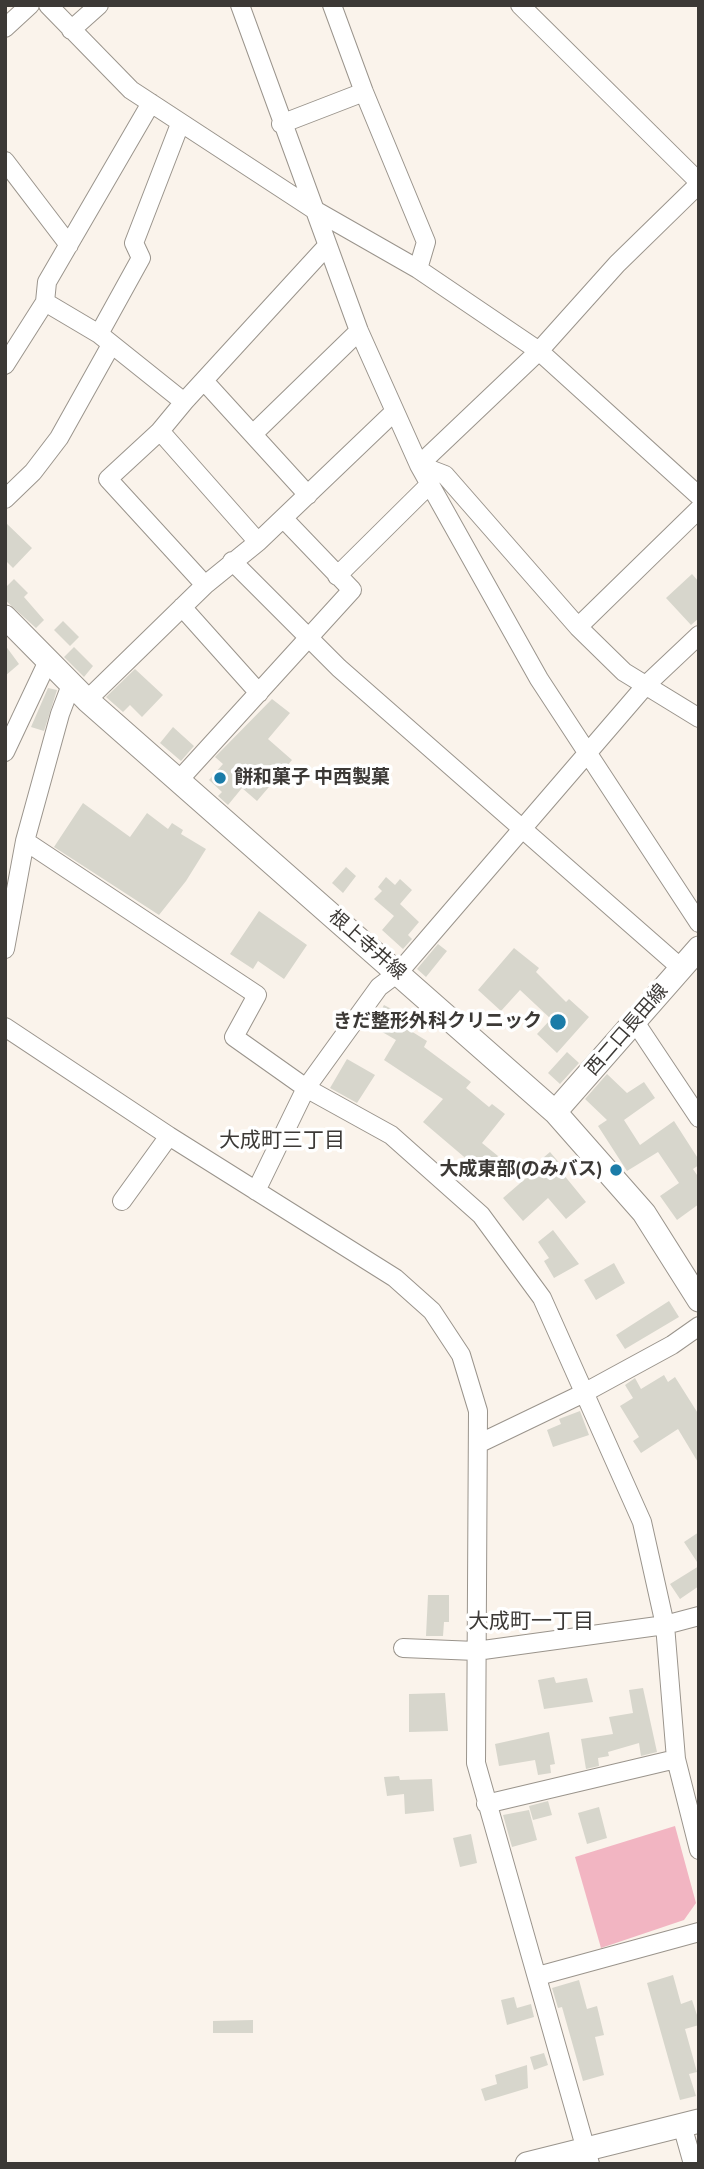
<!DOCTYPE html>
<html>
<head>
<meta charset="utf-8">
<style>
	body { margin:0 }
	#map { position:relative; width:704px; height:2169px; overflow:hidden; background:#faf3eb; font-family:"PT Sans Narrow",sans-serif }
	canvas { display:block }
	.frame { position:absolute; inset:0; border:7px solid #3c3936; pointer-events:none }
</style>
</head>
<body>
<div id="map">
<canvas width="704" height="2169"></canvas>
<div class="frame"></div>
</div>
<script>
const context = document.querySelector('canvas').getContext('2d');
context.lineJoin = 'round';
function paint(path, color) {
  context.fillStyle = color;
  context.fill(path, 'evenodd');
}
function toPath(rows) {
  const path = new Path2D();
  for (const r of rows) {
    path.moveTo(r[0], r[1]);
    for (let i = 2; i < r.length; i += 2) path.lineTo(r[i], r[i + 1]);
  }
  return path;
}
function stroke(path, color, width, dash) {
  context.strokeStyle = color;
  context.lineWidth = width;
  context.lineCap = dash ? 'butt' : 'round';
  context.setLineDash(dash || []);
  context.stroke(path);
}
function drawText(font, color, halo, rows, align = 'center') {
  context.font = font + ' "PT Sans Narrow","Noto Sans JP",sans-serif';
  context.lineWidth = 7;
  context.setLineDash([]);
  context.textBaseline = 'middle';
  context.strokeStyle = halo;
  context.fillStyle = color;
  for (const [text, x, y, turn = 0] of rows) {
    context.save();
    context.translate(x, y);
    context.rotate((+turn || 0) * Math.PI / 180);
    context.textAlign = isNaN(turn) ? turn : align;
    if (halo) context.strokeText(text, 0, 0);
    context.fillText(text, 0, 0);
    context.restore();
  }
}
paint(toPath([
	[675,1826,696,1903,684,1920,601,1948,575,1857]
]), '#f2b5c2');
paint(toPath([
	[5,522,32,548,13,568,5,560],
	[692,574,699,582,699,618,691,625,666,598],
	[14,579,28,593,24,597,44,620,36,628,5,600,5,588],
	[63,621,79,637,70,646,54,630],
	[5,645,19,664,5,676],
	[74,647,93,666,84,677,64,657],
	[135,669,163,695,142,717,130,705,123,712,106,697],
	[48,688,57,690,44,731,31,727],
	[272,699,290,713,268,739,292,760,257,801,242,788,228,805,218,796,222,792,209,780,223,764,215,757],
	[173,727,194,746,181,761,160,743],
	[83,803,130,837,147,813,168,829,172,823,183,830,181,834,206,849,186,881,159,915,54,847],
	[346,867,356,876,343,893,332,883],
	[386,877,395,885,400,879,412,890,400,904,419,922,408,935,412,939,403,949,382,930,394,916,374,899,382,891,378,887],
	[259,911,307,945,284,979,258,961,253,969,230,954],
	[438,944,447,951,426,977,417,969],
	[514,948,539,968,536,972,566,1002,569,999,589,1017,557,1053,537,1034,551,1019,520,990,501,1011,478,990],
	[384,1005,403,1015,398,1023,427,1041,424,1047,471,1082,466,1088,489,1107,492,1104,505,1114,482,1143,498,1156,483,1173,423,1122,443,1099,384,1060,396,1040,372,1026],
	[567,1052,579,1063,560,1084,548,1073],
	[347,1059,375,1075,357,1103,330,1088],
	[607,1074,627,1093,644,1082,655,1098,624,1120,640,1145,674,1121,699,1160,699,1165,693,1169,699,1178,699,1204,677,1220,660,1196,679,1183,658,1152,627,1171,598,1126,607,1120,585,1099],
	[550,1152,562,1166,559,1169,586,1202,566,1219,548,1198,523,1221,503,1198,533,1172,530,1169],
	[553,1230,579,1264,554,1278,544,1261,549,1258,538,1242],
	[614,1263,625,1283,596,1300,584,1280],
	[669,1301,679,1317,625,1349,616,1335],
	[664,1375,668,1382,675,1377,699,1415,699,1464,678,1429,641,1453,633,1441,639,1437,620,1406,633,1398,625,1385,635,1378,641,1389],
	[580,1411,589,1435,553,1447,547,1430,561,1424,559,1419],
	[699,1532,699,1565,684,1542],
	[699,1566,699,1586,680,1599,670,1584],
	[428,1595,449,1595,449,1622,444,1622,443,1636,426,1636],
	[554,1677,556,1683,587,1678,593,1702,544,1709,538,1680],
	[643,1688,657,1752,641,1756,639,1743,608,1752,609,1756,598,1758,599,1766,586,1769,581,1739,613,1734,609,1717,633,1713,629,1690],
	[445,1693,448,1731,409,1732,409,1694],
	[549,1732,555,1764,550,1765,551,1773,538,1775,535,1760,499,1766,495,1744],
	[399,1776,400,1780,432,1779,434,1811,405,1814,404,1794,387,1796,384,1777],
	[548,1801,552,1815,533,1820,529,1806],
	[599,1807,607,1838,587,1844,578,1813],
	[529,1810,537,1840,512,1847,503,1815],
	[471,1834,477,1863,460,1867,453,1838],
	[673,1975,681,2004,692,2000,699,2021,699,2025,685,2029,697,2072,689,2074,696,2096,680,2100,647,1983],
	[579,1980,587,2009,597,2006,604,2035,595,2037,604,2075,583,2081,562,2007,558,2008,552,1988],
	[514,1997,517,2008,531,2004,534,2017,507,2025,501,2000],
	[253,2020,253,2033,213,2033,213,2021],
	[544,2053,548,2065,534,2070,530,2057],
	[527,2065,528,2088,485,2101,481,2089,497,2084,495,2075]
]), '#d7d6cc');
const minor = toPath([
	[48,5,131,90,313,209,418,269,539,351,699,496],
	[240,5,359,331,419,465,539,679,699,923],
	[332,5,364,92,426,242,418,269],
	[520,5,699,182],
	[5,28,30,5],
	[71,30,99,5],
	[281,124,364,92],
	[5,161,69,245],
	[699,184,617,264,539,351,419,465,445,475,578,627,624,672,699,718],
	[45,302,99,334,184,402,160,431,258,542],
	[99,334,141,258,134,243,180,124],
	[5,365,45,302,47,282,151,103],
	[205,382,308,495],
	[184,402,326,247],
	[160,431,108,479,205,585],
	[253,434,359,331],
	[5,499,33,472,59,438,111,345],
	[232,561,339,668,681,968],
	[337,576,430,484],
	[182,607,259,693],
	[578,627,699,509],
	[87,700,205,585,258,542,394,412],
	[5,752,47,663],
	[179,780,352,590,283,518],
	[25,841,257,995,234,1037,306,1088,391,1135,481,1215,542,1298,642,1522,665,1625,676,1759,699,1850],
	[5,949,25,841,60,714,71,685],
	[635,1022,699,1118],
	[5,1027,169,1136,395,1278,432,1311,461,1355,478,1411,476,1763,590,2164],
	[256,1191,306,1088,379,987,399,972,646,685,699,635],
	[122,1201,169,1136],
	[478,1444,582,1394,672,1345,699,1326],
	[403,1648,476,1651,665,1625,699,1616],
	[486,1804,676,1759],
	[538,1976,699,1932],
	[682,2125,693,2164]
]);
const major = toPath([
	[5,617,87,700,555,1112,644,1213,699,1300],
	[555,1112,699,948],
	[527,2164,699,2121]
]);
stroke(minor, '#9a948c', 20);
stroke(major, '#9a948c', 25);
stroke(minor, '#fff', 18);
stroke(major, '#fff', 23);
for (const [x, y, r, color] of [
	[220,778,7,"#1b7ca8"],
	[558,1022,9,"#1b7ca8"],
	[616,1170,7,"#1b7ca8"]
]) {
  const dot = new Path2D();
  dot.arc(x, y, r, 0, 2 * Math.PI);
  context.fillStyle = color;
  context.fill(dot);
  stroke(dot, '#fff', 2.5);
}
drawText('bold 19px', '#3c3936', '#fff', [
	["餅和菓子 中西製菓",234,778,"left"],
	["きだ整形外科クリニック",542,1022],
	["大成東部(のみバス)",602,1170]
], 'right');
drawText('19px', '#3c3936', '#fff', [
	["根上寺井線",367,945,41],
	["西二口長田線",627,1030,-49]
]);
drawText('21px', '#3c3936', '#fff', [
	["大成町三丁目",282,1141],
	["大成町一丁目",531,1622]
]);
</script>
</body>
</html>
